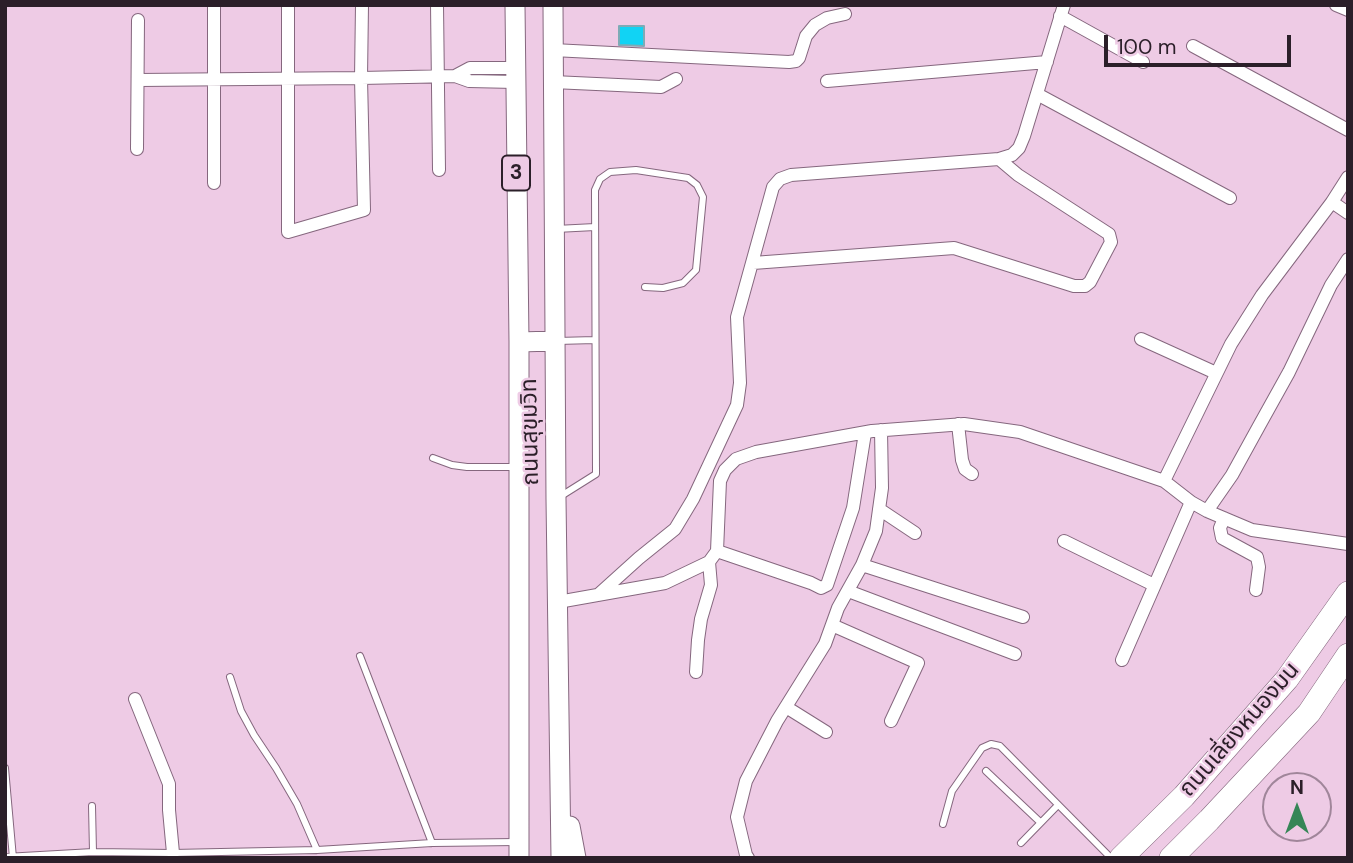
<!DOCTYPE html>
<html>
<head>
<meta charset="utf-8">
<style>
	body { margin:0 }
	#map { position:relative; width:1353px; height:863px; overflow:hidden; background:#eecbe5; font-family:"DM Sans",sans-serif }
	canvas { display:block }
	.frame { position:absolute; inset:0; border:7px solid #2b1f29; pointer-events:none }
	.north { position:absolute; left:1262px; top:772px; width:70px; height:70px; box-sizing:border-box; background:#eecbe5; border:2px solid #a0869a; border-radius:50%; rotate:0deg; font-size:19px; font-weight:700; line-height:28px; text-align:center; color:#2b1f29 }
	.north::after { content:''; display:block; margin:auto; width:24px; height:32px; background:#368657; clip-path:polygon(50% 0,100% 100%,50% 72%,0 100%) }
	.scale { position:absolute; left:1104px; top:35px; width:187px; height:32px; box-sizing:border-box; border:4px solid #2b1f29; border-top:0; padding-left:9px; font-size:21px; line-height:24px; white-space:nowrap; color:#2b1f29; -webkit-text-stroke:5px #eecbe5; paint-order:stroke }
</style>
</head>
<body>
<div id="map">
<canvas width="1353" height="863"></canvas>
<div class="frame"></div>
<div class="north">N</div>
<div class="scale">100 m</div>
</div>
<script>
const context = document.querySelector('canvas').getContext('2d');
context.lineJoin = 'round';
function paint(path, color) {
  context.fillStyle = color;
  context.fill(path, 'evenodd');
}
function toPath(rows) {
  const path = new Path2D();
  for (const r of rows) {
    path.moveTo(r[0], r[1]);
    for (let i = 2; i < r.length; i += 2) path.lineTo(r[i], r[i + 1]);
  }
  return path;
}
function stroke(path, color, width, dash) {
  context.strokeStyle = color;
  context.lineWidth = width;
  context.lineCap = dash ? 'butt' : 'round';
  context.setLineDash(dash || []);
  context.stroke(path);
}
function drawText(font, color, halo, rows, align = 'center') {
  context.font = font + ' "DM Sans","Noto Sans Thai",sans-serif';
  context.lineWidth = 5;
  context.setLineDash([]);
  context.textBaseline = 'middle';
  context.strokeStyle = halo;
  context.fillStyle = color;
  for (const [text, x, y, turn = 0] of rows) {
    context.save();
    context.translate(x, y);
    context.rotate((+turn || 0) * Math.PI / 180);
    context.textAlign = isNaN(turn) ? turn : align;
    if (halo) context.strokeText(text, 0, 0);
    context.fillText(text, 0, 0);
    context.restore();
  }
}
const building = toPath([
	[619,26,644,26,644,46,619,45,619,26]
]);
paint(building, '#11d3f4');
stroke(building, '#7dabb6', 2);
const lane = toPath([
	[556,229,595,227],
	[557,341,595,340],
	[433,458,452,465,467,467,517,467],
	[561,496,596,474,595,190,600,179,610,172,636,170,688,178,697,185,703,197,696,270,683,283,663,288,645,287],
	[360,656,432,843],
	[230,677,241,711,254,735,276,768,297,804,317,850],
	[5,768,13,858],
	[986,771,1040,822],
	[92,806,93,852],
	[943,824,952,791,982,748,991,744,1000,746,1111,858],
	[1021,843,1058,805],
	[5,857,93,852,173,853,317,850,432,843,517,842]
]);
const street = toPath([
	[214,5,214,183],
	[288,5,288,232,364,210,361,78,362,5],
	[437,5,439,170],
	[1336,5,1348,10],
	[1060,16,1143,62],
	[1193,46,1348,130],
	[553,50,789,62,796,61,799,58,806,36,815,25,827,18,845,14],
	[455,76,470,68,515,68],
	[139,80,361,78,455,76,469,81,515,82],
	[827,81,1047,62],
	[553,82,661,87,676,79],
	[1037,94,1230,198],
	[137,149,138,20],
	[1332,202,1348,213],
	[753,263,954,248,1074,286,1085,286,1090,282,1111,242,1109,234,1018,175,999,159],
	[1141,339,1216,373],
	[958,424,962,460,965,469,972,474],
	[1164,481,1231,344,1262,295,1332,202,1348,177],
	[879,509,915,533],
	[1207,511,1232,475,1259,426,1289,372,1331,285,1348,259],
	[1224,518,1220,528,1222,538,1257,557,1259,567,1256,590],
	[1064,541,1154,585],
	[717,551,811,583,821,588,827,585,853,508,865,433],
	[862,565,1023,617],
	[848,591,1015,654],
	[598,595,639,558,675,529,693,499,737,405,740,383,737,317,773,187,780,179,791,175,999,159,1012,155,1019,148,1024,136,1064,5],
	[558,602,665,583,709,562,717,551,720,481,725,470,736,459,756,452,872,431,964,424,1020,432,1164,481,1191,502,1207,511,1252,530,1348,544],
	[832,625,918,663,891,721],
	[1122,660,1191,502],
	[696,672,698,640,701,619,711,585,709,562],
	[135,699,169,784,169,810,173,853],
	[786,707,826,732],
	[748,858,746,855,737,817,746,781,777,721,825,644,838,608,862,565,876,531,882,488,881,430]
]);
const primary = toPath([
	[515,5,519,342,519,858],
	[553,5,556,499,561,858],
	[519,342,555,341],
	[570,826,576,858]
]);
const highway = toPath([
	[1121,858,1184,796,1287,679,1348,593],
	[1171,858,1209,820,1309,713,1348,655]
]);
stroke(lane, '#85677e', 8);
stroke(street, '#85677e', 14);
stroke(primary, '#85677e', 21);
stroke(highway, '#85677e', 24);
stroke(lane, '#fff', 6);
stroke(street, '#fff', 12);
stroke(primary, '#fff', 19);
stroke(highway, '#fff', 23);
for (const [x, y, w] of [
	[516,173,28]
]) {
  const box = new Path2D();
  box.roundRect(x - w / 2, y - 17.5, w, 35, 5);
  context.fillStyle = '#eecbe5';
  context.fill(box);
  stroke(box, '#2b1f29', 2);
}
drawText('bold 21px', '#2b1f29', null, [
	["3",516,173]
]);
drawText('23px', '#2b1f29', '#eecbe5', [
	["ถนนสุขุมวิท",531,432,-91],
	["ถนนเลี่ยงหนองมน",1240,730,-49]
]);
</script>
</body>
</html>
